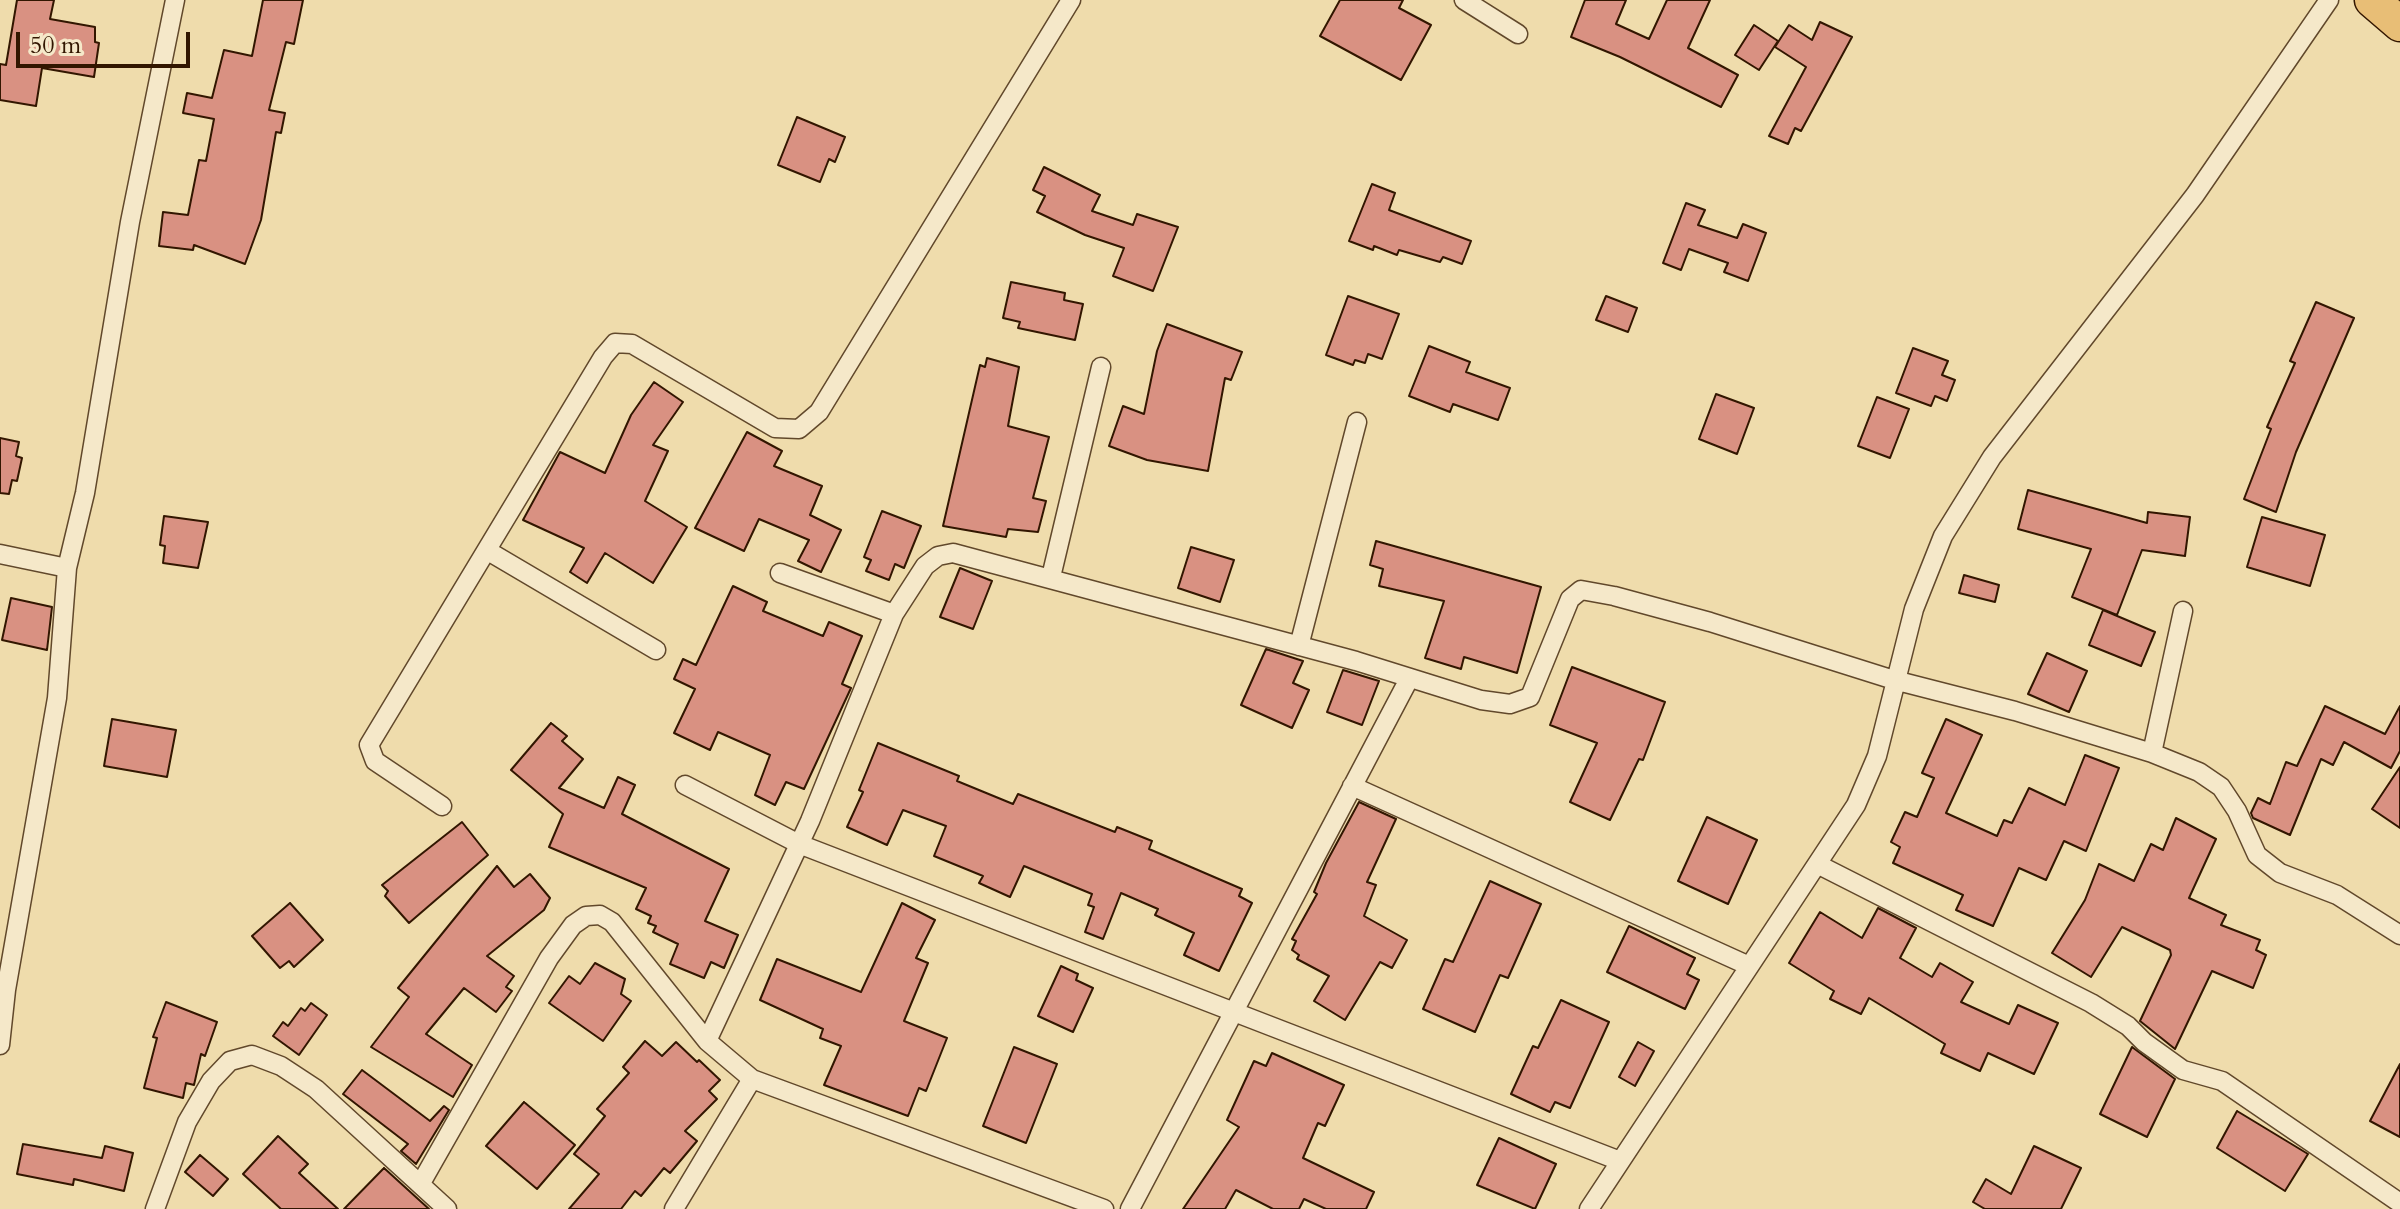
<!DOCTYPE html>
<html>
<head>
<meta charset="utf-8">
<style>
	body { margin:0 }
	#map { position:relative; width:2400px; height:1209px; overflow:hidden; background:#efdcac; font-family:Cardo,serif }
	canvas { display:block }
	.scale { position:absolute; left:16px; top:32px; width:174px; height:36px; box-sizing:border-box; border:4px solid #321600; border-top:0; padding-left:10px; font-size:24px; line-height:28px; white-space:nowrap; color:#321600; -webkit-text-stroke:6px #f5e8c9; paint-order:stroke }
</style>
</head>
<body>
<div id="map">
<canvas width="2400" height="1209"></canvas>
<div class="scale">50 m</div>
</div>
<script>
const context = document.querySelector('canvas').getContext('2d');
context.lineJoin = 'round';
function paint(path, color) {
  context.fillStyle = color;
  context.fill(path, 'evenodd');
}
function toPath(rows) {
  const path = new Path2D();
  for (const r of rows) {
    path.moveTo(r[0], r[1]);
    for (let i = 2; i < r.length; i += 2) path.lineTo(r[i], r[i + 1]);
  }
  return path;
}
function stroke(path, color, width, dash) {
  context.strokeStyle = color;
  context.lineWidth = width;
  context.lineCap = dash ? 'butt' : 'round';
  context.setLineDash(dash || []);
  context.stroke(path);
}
const building = toPath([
	[17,0,54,0,50,19,95,27,95,42,99,43,94,77,42,68,36,106,0,100,0,64,6,65,17,0],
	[263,0,303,0,294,44,286,42,269,110,285,113,281,133,276,132,261,220,245,264,194,245,193,250,159,246,163,212,188,215,199,160,206,161,214,119,183,113,187,93,212,98,224,50,252,56,263,0],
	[1340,0,1403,0,1399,8,1431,25,1401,80,1320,36,1340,0],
	[1585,0,1626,0,1616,24,1649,39,1667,0,1710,0,1688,48,1738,75,1721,107,1620,57,1571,37,1585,0],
	[1820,22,1852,37,1801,131,1795,128,1788,144,1769,136,1806,67,1775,47,1789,25,1812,40,1820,22],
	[1754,25,1778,41,1759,70,1735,55,1754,25],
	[797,117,845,137,835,162,829,159,820,182,778,165,797,117],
	[1044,167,1100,195,1092,211,1133,225,1137,214,1178,227,1153,291,1113,276,1124,248,1085,235,1037,212,1045,196,1033,190,1044,167],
	[1372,184,1395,193,1389,210,1471,241,1462,264,1443,257,1440,262,1399,250,1397,255,1374,246,1373,250,1349,241,1372,184],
	[1686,203,1705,210,1698,225,1737,238,1743,224,1766,233,1748,281,1724,272,1728,263,1689,249,1681,270,1663,263,1686,203],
	[1011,282,1065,293,1064,300,1083,304,1075,340,1018,328,1020,322,1003,318,1011,282],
	[1348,296,1399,314,1382,359,1368,354,1365,363,1355,360,1353,365,1326,355,1348,296],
	[1606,296,1637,308,1628,332,1596,320,1606,296],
	[2316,302,2354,318,2296,452,2276,512,2244,499,2271,429,2267,427,2295,363,2290,361,2316,302],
	[1167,324,1242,352,1231,380,1225,378,1208,471,1147,460,1109,446,1123,406,1144,414,1157,351,1167,324],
	[1429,346,1470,362,1466,372,1510,388,1498,420,1453,404,1450,412,1409,396,1429,346],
	[1913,348,1948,361,1942,375,1955,380,1947,401,1935,396,1931,406,1896,393,1913,348],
	[987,358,1019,367,1008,426,1049,437,1033,498,1046,501,1038,532,1008,529,1006,537,943,526,980,365,985,367,987,358],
	[654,382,683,402,653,445,668,451,645,501,687,527,653,583,605,553,587,583,570,572,584,548,523,520,560,452,605,473,631,415,654,382],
	[1716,394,1754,408,1737,454,1699,439,1716,394],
	[1877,397,1909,409,1890,458,1858,446,1877,397],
	[747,432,782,451,774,466,822,486,810,515,841,530,821,572,798,561,809,540,759,519,744,551,695,528,747,432],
	[0,438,19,442,16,456,22,458,17,481,12,480,9,494,0,493,0,438],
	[2028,490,2147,523,2148,512,2190,517,2185,556,2142,550,2117,615,2072,597,2091,549,2018,529,2028,490],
	[882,511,921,526,904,568,895,564,889,580,866,571,871,560,864,557,882,511],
	[164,516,208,522,198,568,163,563,165,546,160,545,164,516],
	[2262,517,2325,535,2310,586,2247,567,2262,517],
	[1376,541,1541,587,1517,673,1464,657,1461,669,1425,658,1444,601,1379,586,1383,569,1370,565,1376,541],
	[1191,547,1234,560,1220,602,1178,588,1191,547],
	[960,568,992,581,973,629,940,617,960,568],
	[1964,575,1999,585,1995,602,1959,593,1964,575],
	[733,586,767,602,763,611,823,636,829,622,862,636,842,684,851,688,804,789,786,782,775,805,755,795,770,755,718,732,710,750,674,733,695,689,674,679,683,659,696,665,733,586],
	[11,598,52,607,47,650,2,640,11,598],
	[2103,610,2155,632,2141,666,2089,645,2103,610],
	[1266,649,1303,661,1293,683,1309,690,1292,728,1241,705,1266,649],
	[2047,653,2087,671,2069,712,2028,694,2047,653],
	[1572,667,1665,702,1643,760,1639,759,1610,820,1570,802,1597,743,1550,725,1572,667],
	[1343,670,1379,681,1362,725,1327,712,1343,670],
	[2325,706,2385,734,2400,706,2400,751,2391,768,2344,742,2333,765,2321,759,2290,835,2253,818,2251,813,2258,798,2270,804,2286,762,2297,766,2325,706],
	[112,719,176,730,167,777,104,766,112,719],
	[1946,719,1982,735,1946,813,1997,836,2004,820,2012,823,2029,788,2065,805,2085,755,2119,768,2086,851,2064,841,2046,880,2019,868,1993,926,1956,910,1963,895,1893,863,1900,847,1891,842,1905,812,1917,817,1934,778,1922,773,1946,719],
	[551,723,567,736,562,741,583,759,559,788,604,808,618,777,635,785,622,814,729,869,705,921,738,935,724,968,711,962,704,978,670,964,678,944,653,932,656,926,648,923,651,916,636,909,646,888,549,847,563,814,511,770,551,723],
	[878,743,959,776,957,781,1013,804,1018,794,1115,832,1117,827,1152,841,1149,849,1242,889,1239,896,1252,903,1219,971,1184,955,1194,933,1155,915,1158,909,1121,893,1103,939,1085,932,1094,907,1088,905,1092,894,1024,866,1010,897,979,883,983,876,934,856,946,826,903,810,887,845,847,827,863,792,859,790,878,743],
	[2400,767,2400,828,2372,809,2400,767],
	[1359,802,1396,819,1367,882,1376,885,1364,916,1407,940,1392,968,1380,962,1345,1020,1314,1001,1329,976,1297,959,1299,955,1292,950,1296,941,1292,939,1317,894,1314,892,1326,863,1359,802],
	[1707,817,1757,840,1728,904,1678,881,1707,817],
	[2176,818,2216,839,2189,898,2226,915,2221,925,2260,940,2256,950,2266,955,2253,988,2212,971,2175,1049,2140,1021,2171,955,2170,950,2122,927,2091,977,2052,953,2085,900,2099,864,2134,881,2151,844,2163,850,2176,818],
	[462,822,488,855,409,923,385,896,388,891,382,885,462,822],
	[497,866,514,887,530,874,550,898,544,910,487,956,514,976,506,987,512,991,496,1012,464,988,426,1034,472,1065,453,1097,371,1047,409,997,398,988,497,866],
	[1490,881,1541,904,1508,978,1500,975,1475,1032,1423,1009,1445,959,1453,962,1490,881],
	[290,903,323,940,294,967,289,961,280,968,252,936,290,903],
	[902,903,935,920,916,958,928,963,904,1021,947,1038,926,1091,919,1088,908,1116,824,1085,841,1046,820,1038,823,1029,760,1000,777,959,861,992,902,903],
	[1878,908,1916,928,1900,958,1932,977,1940,963,1973,982,1961,1002,2009,1024,2018,1005,2058,1023,2034,1074,1988,1053,1980,1071,1941,1053,1945,1044,1869,998,1861,1014,1830,999,1834,991,1789,963,1820,912,1862,938,1878,908],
	[1629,926,1695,958,1687,974,1699,980,1685,1009,1607,972,1629,926],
	[595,963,625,979,621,994,631,1001,603,1041,549,1003,569,976,580,984,595,963],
	[1061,966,1078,974,1076,980,1093,988,1073,1032,1038,1016,1061,966],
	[1561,1000,1609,1022,1570,1108,1555,1102,1550,1112,1511,1094,1533,1046,1538,1048,1561,1000],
	[166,1002,217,1022,205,1056,201,1054,194,1085,186,1083,183,1098,144,1088,157,1038,153,1037,166,1002],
	[311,1003,327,1015,299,1055,273,1036,283,1022,288,1026,301,1008,305,1011,311,1003],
	[645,1041,662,1056,676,1042,697,1062,699,1060,720,1080,709,1091,717,1099,685,1131,697,1141,670,1173,664,1168,641,1196,635,1191,621,1209,569,1209,599,1174,574,1154,605,1116,597,1109,629,1073,623,1067,645,1041],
	[1638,1042,1654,1051,1635,1086,1619,1077,1638,1042],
	[1014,1047,1057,1064,1026,1143,983,1126,1014,1047],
	[2132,1047,2175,1079,2147,1137,2100,1114,2132,1047],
	[1272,1053,1344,1085,1325,1126,1318,1123,1303,1158,1374,1192,1366,1209,1326,1209,1304,1199,1299,1209,1273,1209,1236,1190,1225,1209,1183,1209,1239,1127,1227,1120,1254,1061,1266,1066,1272,1053],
	[2400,1064,2400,1137,2370,1121,2400,1064],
	[362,1070,430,1121,444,1106,449,1110,416,1164,401,1151,408,1144,343,1094,362,1070],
	[524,1102,575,1145,537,1189,486,1146,524,1102],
	[2237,1111,2308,1154,2285,1191,2217,1148,2237,1111],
	[278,1136,308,1164,299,1173,338,1209,281,1209,243,1174,278,1136],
	[1499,1138,1556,1164,1535,1209,1477,1185,1499,1138],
	[23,1144,102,1158,105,1146,133,1153,124,1191,74,1179,73,1185,17,1174,23,1144],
	[2034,1146,2081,1168,2061,1209,1985,1209,1973,1202,1986,1179,2011,1194,2034,1146],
	[200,1155,228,1179,213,1196,185,1172,200,1155],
	[384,1168,429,1209,344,1209,384,1168]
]);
paint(building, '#d99182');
stroke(building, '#321600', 2);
const street = toPath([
	[1464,0,1518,34],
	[488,551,656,650],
	[0,554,67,568],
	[780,573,894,614],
	[1051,577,1101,367],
	[1299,646,1357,422],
	[2152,753,2183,611],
	[685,785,799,844,1620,1161],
	[1352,786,1747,965],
	[442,806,375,761,369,745,603,357,615,343,632,344,775,428,799,429,819,412,1071,0],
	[1817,864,2091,1003,2128,1026,2144,1042,2183,1070,2222,1081,2400,1203],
	[707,1041,810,821,894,614,925,566,938,556,953,553,1356,661,1481,700,1510,704,1530,697,1570,599,1581,590,1614,596,1710,622,1894,680,2015,711,2152,753,2199,772,2221,787,2237,811,2257,855,2280,873,2337,895,2400,935],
	[0,1045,6,990,57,698,67,568,85,493,130,222,175,0],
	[421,1183,549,958,573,925,586,916,600,915,612,922,707,1041,752,1079,1104,1209],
	[155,1209,187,1122,211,1081,230,1061,252,1055,281,1066,316,1089,447,1209],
	[674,1209,752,1079],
	[1130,1209,1409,679],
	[1589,1209,1856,805,1877,756,1914,609,1943,536,1992,457,2195,195,2329,0]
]);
const highway = toPath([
	[2372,0,2400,24]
]);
stroke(street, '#61482b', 21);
stroke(highway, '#321600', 37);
stroke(street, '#f5e8c9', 18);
stroke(highway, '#e8be76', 34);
</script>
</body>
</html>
